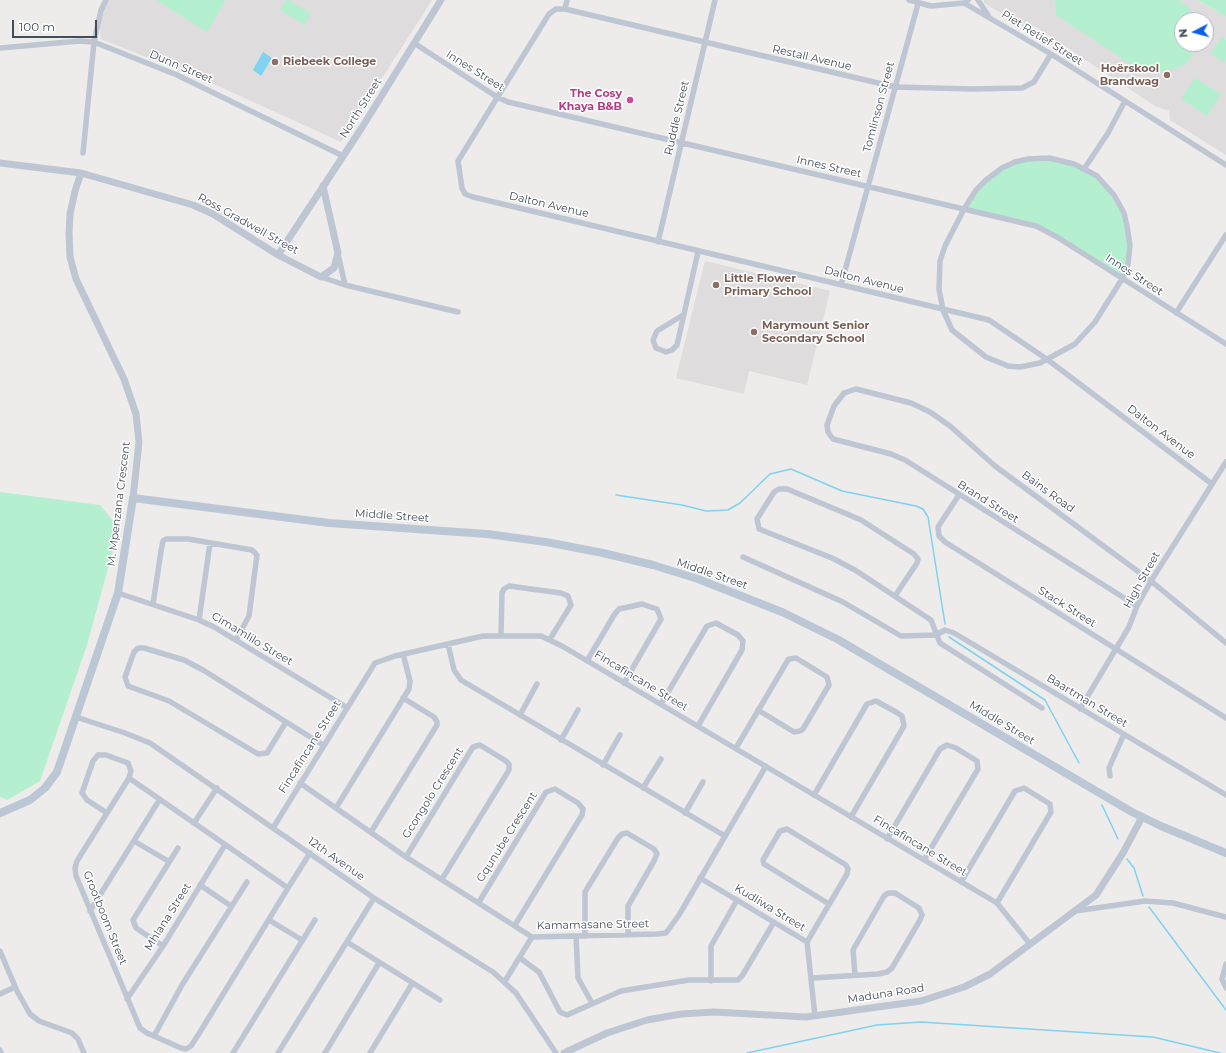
<!DOCTYPE html>
<html>
<head>
<meta charset="utf-8">
<style>
	body { margin:0 }
	#map { position:relative; width:1226px; height:1053px; overflow:hidden; background:#eeebeb; font-family:Montserrat,sans-serif }
	canvas { display:block }
	.north { position:absolute; left:1174px; top:12px; width:40px; height:40px; box-sizing:border-box; background:#fff; border:1px solid #b4b8bd; border-radius:50%; rotate:264deg; font-size:11px; font-weight:700; line-height:16px; text-align:center; color:#434d59 }
	.north::after { content:''; display:block; margin:auto; width:14px; height:18px; background:#0e5fe5; clip-path:polygon(50% 0,100% 100%,50% 72%,0 100%) }
	.scale { position:absolute; left:12px; top:20px; width:85px; height:18px; box-sizing:border-box; border:2px solid #434d59; border-top:0; padding-left:5px; font-size:12px; line-height:14px; white-space:nowrap; color:#434d59; -webkit-text-stroke:3px #fff; paint-order:stroke }
</style>
</head>
<body>
<div id="map">
<canvas width="1226" height="1053"></canvas>
<div class="north">N</div>
<div class="scale">100 m</div>
</div>
<script>
const context = document.querySelector('canvas').getContext('2d');
context.lineJoin = 'round';
function paint(path, color) {
  context.fillStyle = color;
  context.fill(path, 'evenodd');
}
function toPath(rows) {
  const path = new Path2D();
  for (const r of rows) {
    path.moveTo(r[0], r[1]);
    for (let i = 2; i < r.length; i += 2) path.lineTo(r[i], r[i + 1]);
  }
  return path;
}
function stroke(path, color, width, dash) {
  context.strokeStyle = color;
  context.lineWidth = width;
  context.lineCap = dash ? 'butt' : 'round';
  context.setLineDash(dash || []);
  context.stroke(path);
}
function drawText(font, color, halo, rows, align = 'center') {
  context.font = font + ' Montserrat,sans-serif';
  context.lineWidth = 3;
  context.setLineDash([]);
  context.textBaseline = 'middle';
  context.strokeStyle = halo;
  context.fillStyle = color;
  for (const [text, x, y, turn = 0] of rows) {
    context.save();
    context.translate(x, y);
    context.rotate((+turn || 0) * Math.PI / 180);
    context.textAlign = isNaN(turn) ? turn : align;
    if (halo) context.strokeText(text, 0, 0);
    context.fillText(text, 0, 0);
    context.restore();
  }
}
paint(toPath([
	[106,0,432,0,341,142,216,85,101,39,99,19],
	[984,0,1198,0,1226,17,1226,155,1170,120,1169,111,1155,106,1036,27,1027,24,1022,26,984,3],
	[1182,20,1206,20,1206,44,1182,44],
	[705,261,830,291,807,385,749,371,744,394,676,378]
]), '#dfdcdd');
paint(toPath([
	[156,0,226,0,207,32],
	[286,0,289,0,311,14,304,25,280,10],
	[1054,0,1179,0,1188,7,1196,20,1182,20,1182,44,1198,45,1187,63,1180,67,1173,70,1150,73,1138,69,1056,15],
	[1198,0,1226,0,1226,17,1221,14],
	[1221,37,1226,40,1226,59,1224,63,1211,54],
	[1195,78,1221,94,1207,116,1181,99],
	[1026,157,1050,158,1097,175,1127,220,1130,265,1126,280,1045,228,965,209,980,188,1002,169],
	[0,492,100,505,119,528,87,645,40,781,7,800,0,797]
]), '#b4f0cf');
paint(toPath([
	[263,52,272,58,261,76,253,70]
]), '#7fd2f0');
stroke(toPath([
	[616,495,682,505,706,511,728,510,740,503,770,474,791,469,842,491,916,506,923,509,928,517,945,624],
	[949,637,1045,700,1079,763],
	[1102,805,1118,839],
	[1127,859,1134,868,1143,896],
	[1149,907,1226,1010],
	[747,1053,877,1025,921,1022,1153,1037,1220,1053]
]), '#7fd2f0', 1.5);
stroke(toPath([
	[909,0,931,6,964,3,968,0],
	[978,0,988,15],
	[964,3,1051,54,1226,165],
	[565,9,567,0],
	[414,43,497,97,508,102,1036,226,1057,237,1226,344],
	[0,48,80,41,94,42,177,75,343,156],
	[1051,54,1034,82,1022,88,972,89,895,87,565,9,556,9,549,14,458,161,462,188,465,194,473,197,989,320,1048,360,1212,484],
	[83,153,94,42,101,10,106,0],
	[1049,158,1074,164,1084,169,1097,176,1114,195,1124,213,1127,226,1130,245,1128,264,1122,279,1095,322,1075,344,1040,363,1020,367,1008,366,986,357,952,330,943,310,939,289,940,261,945,246,964,209,976,190,986,180,1002,168,1015,162,1028,159,1049,158],
	[1084,169,1108,133,1125,101],
	[658,242,715,0],
	[338,254,345,285],
	[321,277,345,285,458,312],
	[841,285,918,4],
	[1176,313,1226,235],
	[683,315,657,331,653,340,656,348,666,352,672,350,677,345,698,252],
	[959,495,938,527,939,536,945,542,1226,718],
	[743,557,843,602,901,636,936,635,945,630,954,633,1226,795],
	[118,593,199,620,214,627,346,707],
	[895,596,917,563,918,559,914,554,861,520,847,514,787,489,779,489,774,492,757,519,759,529,832,558,855,570,931,620,940,643,1042,708],
	[153,604,161,551,163,541,166,539,188,539,252,550,257,555,249,616,236,640],
	[1137,606,905,460,891,454,833,439,828,432,827,425,834,406,844,393,856,389,911,403,930,412,950,426,995,466,1151,581,1226,643],
	[199,620,210,543],
	[501,636,502,593,504,589,509,586,561,593,568,596,571,605,550,639],
	[448,644,454,670,461,680,725,836],
	[587,661,614,615,619,609,642,604,657,609,661,619,624,683],
	[661,704,707,626,716,623,738,635,743,641,742,650,698,726],
	[1080,709,1129,627,1137,606,1151,581,1226,462],
	[520,715,537,684],
	[76,717,125,733,150,743,374,898,493,972,516,993,556,1053],
	[286,722,267,753,258,754,169,701,128,686,125,677,134,652,138,648,144,648,184,660,203,670,323,745],
	[561,740,578,710],
	[736,748,788,660,789,659,796,658,827,677,829,685,803,729,800,731,794,732,758,710],
	[603,765,620,735],
	[1110,776,1109,768,1124,734],
	[300,783,406,857,532,937,657,934,666,933,679,915,766,766],
	[643,788,661,759],
	[814,795,867,704,876,701,896,712,902,716,904,726,851,817],
	[336,808,409,689,410,681,403,654],
	[107,813,87,800,82,793,93,761,98,755,106,755,128,763,131,771,129,778,77,861,75,868,76,876,140,1028,147,1033,181,1048,186,1049,191,1046,200,1032,288,888,129,778],
	[685,813,703,782],
	[194,823,217,788],
	[273,828,375,663,395,656,483,636,541,636,562,646,997,903,1030,944],
	[371,832,437,725,437,722,434,717,403,698],
	[887,839,940,749,947,745,956,748,977,761,978,769,924,860],
	[134,841,168,861],
	[406,857,473,747,480,745,506,761,509,764,509,770,442,879],
	[700,878,807,942,815,1016],
	[961,882,1015,791,1024,788,1050,804,1051,812,997,903],
	[200,885,231,906],
	[288,888,310,853],
	[479,902,546,792,555,789,578,803,583,809,582,815,515,925],
	[90,911,160,799],
	[1075,911,1145,901,1173,903,1226,917],
	[269,920,302,940],
	[576,936,578,978,592,1003],
	[585,936,585,892,618,838,622,834,627,833,654,849,657,854,654,861,628,906,628,935],
	[347,942,440,1000],
	[807,942,847,874,848,869,846,865,787,829,780,831,763,860,764,864,829,904],
	[163,946,136,928,133,920,178,848],
	[0,951,17,991,30,1014,39,1021,72,1033,78,1039,84,1053],
	[520,958,539,972,560,1012,567,1015,621,991,689,980,738,980,742,976,774,922],
	[1226,964,1222,979,1226,988],
	[812,978,878,974,887,972,892,968,920,920,922,915,919,908,895,893,888,893,884,896,853,950,855,975],
	[505,981,532,937],
	[711,981,711,946,737,900],
	[0,994,15,987],
	[127,999,163,946,225,845],
	[154,1036,182,985,247,882],
	[0,1050,1,1053],
	[233,1053,315,920],
	[278,1053,374,898],
	[325,1053,379,963],
	[370,1053,412,984]
]), '#bdc6d2', 5.5);
stroke(toPath([
	[0,163,81,173,193,205,213,214,278,255,321,277,334,268,338,253,323,186],
	[81,173,75,191,70,214,69,234,70,257,76,279,124,379,136,414,139,442,133,498],
	[278,255,361,129,441,0],
	[564,1053,607,1033,647,1020,681,1014,714,1012,806,1017,921,1001,964,987,990,974,1096,895,1123,853,1142,817]
]), '#bdc6d2', 7);
stroke(toPath([
	[0,813,30,800,45,788,57,772,118,593,133,498,329,523,487,534,546,542,603,553,653,565,698,579,782,612,837,639,1132,812,1161,826,1226,853]
]), '#bcc7d6', 8);
for (const [x, y, r, color] of [
	[275,62,4,"#8d6e63"],
	[1167,75,4,"#8d6e63"],
	[630,100,4,"#d1479c"],
	[716,285,4,"#8d6e63"],
	[754,332,4,"#8d6e63"]
]) {
  const dot = new Path2D();
  dot.arc(x, y, r, 0, 2 * Math.PI);
  context.fillStyle = color;
  context.fill(dot);
  stroke(dot, '#fff', 1.5);
}
drawText('11px', '#434d59', '#fff', [
	["Piet Retief Street",1042,38,32],
	["Restall Avenue",812,58,13],
	["Dunn Street",181,67,23],
	["Innes Street",475,71,32],
	["Tomlinson Street",879,107,-75],
	["North Street",361,108,-58],
	["Ruddle Street",677,118,-77],
	["Innes Street",829,167,13],
	["Dalton Avenue",549,205,13],
	["Ross Gradwell Street",248,224,29],
	["Innes Street",1134,275,33],
	["Dalton Avenue",864,280,14],
	["Dalton Avenue",1161,432,37],
	["Bains Road",1048,492,36],
	["Brand Street",988,502,32],
	["M. Mpenzana Crescent",119,504,-83],
	["Middle Street",392,516,4],
	["Middle Street",712,574,19],
	["High Street",1142,580,-61],
	["Stack Street",1067,607,32],
	["Cimamlilo Street",252,639,31],
	["Fincafincane Street",641,681,31],
	["Baartman Street",1087,701,31],
	["Middle Street",1002,723,31],
	["Fincafincane Street",310,747,-58],
	["Gcongolo Crescent",433,793,-58],
	["Gqunube Crescent",507,837,-58],
	["Fincafincane Street",920,846,31],
	["12th Avenue",336,859,35],
	["Kudliwa Street",770,908,31],
	["Mhlana Street",168,917,-58],
	["Grootboom Street",105,918,68],
	["Kamamasane Street",593,925,-1],
	["Maduna Road",886,994,-9]
]);
drawText('bold 11px', '#785e54', '#fff', [
	["Riebeek College",283,62],
	["Hoërskool",1159,69,"right"],
	["Brandwag",1159,82,"right"],
	["Little Flower",724,279],
	["Primary School",724,292],
	["Marymount Senior",762,326],
	["Secondary School",762,339]
], 'left');
drawText('bold 11px', '#b23c85', '#fff', [
	["The Cosy",622,94],
	["Khaya B&B",622,107]
], 'right');
</script>
</body>
</html>
